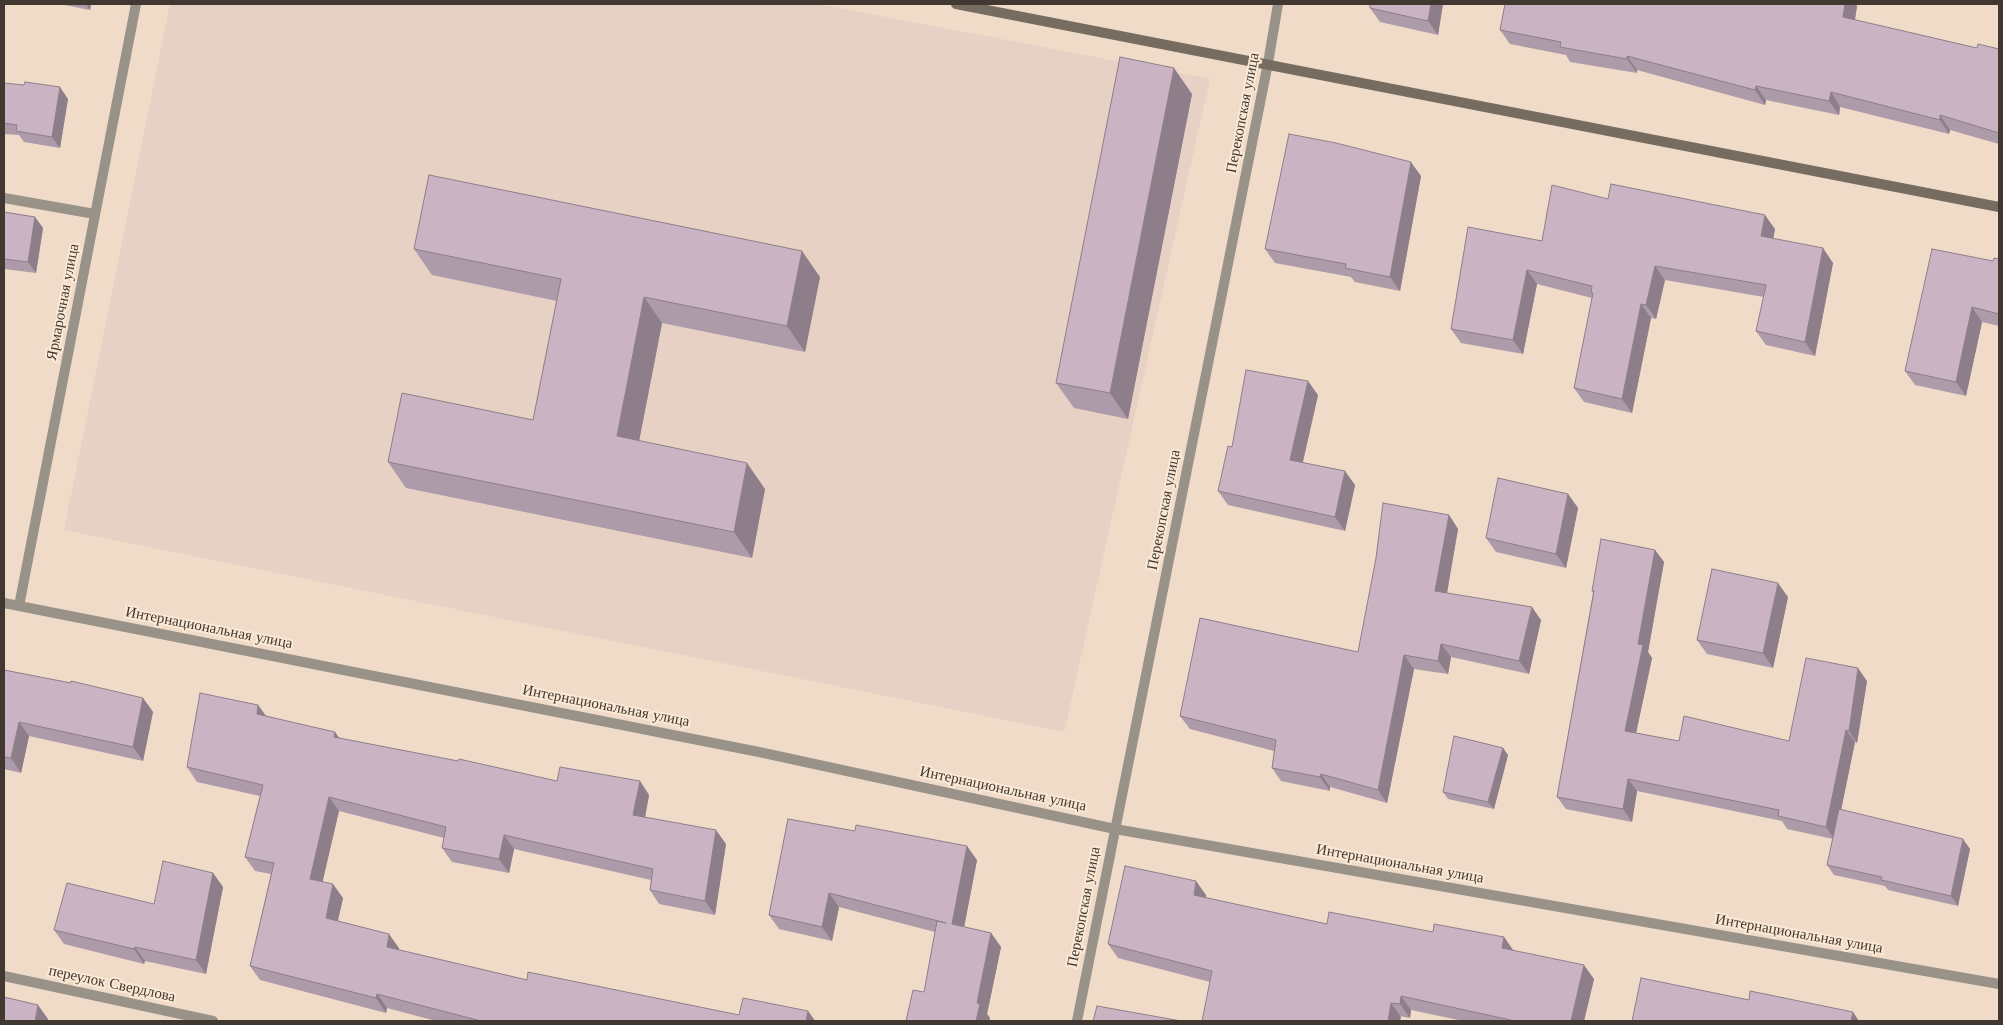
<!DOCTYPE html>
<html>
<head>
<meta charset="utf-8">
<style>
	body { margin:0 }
	#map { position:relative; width:2003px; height:1025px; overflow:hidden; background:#efdbc8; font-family:"Libre Baskerville",serif }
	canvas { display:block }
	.frame { position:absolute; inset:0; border:5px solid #403831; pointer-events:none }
</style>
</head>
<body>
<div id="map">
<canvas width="2003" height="1025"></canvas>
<div class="frame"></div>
</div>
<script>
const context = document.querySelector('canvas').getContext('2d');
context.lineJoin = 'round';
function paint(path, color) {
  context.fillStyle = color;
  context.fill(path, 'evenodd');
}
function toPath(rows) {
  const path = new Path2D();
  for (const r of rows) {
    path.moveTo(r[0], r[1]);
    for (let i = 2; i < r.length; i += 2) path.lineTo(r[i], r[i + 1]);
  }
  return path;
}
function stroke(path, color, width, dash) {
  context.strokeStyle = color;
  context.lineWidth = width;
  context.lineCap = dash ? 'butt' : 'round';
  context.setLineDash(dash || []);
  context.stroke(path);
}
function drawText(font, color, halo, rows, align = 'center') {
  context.font = font + ' "Libre Baskerville",serif';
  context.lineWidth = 4;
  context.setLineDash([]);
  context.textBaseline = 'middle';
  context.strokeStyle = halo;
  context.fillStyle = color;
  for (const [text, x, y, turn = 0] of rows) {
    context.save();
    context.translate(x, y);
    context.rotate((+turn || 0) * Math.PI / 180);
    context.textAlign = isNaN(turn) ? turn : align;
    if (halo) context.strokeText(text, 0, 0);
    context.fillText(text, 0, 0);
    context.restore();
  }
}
paint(toPath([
	[170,4,818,4,1210,79,1064,732,64,530]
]), '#e7d0c4');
stroke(toPath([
	[4,198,95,214],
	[4,603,759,752,1115,829,1999,984],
	[19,606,136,4],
	[4,976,213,1021],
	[1077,1021,1268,63,1278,4]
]), '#989289', 10);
stroke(toPath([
	[956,4,1999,207]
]), '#766d60', 10);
paint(toPath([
	[60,4,91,4,90,10],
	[1370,4,1443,4,1438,35,1380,22,1370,8],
	[1505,4,1855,4,1857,6,1855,20,1977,48,1999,49,1999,144,1950,130,1949,134,1840,107,1839,115,1766,100,1765,105,1637,70,1637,73,1570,62,1566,55,1510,44,1500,30],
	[4,83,68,99,60,148,24,142,19,135,4,134],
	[1192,94,1128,419,1074,408,1056,383],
	[1421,176,1400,291,1355,282,1351,277,1275,263,1265,249],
	[1608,199,1775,229,1773,239,1833,263,1815,356,1766,345,1756,331,1764,297,1665,280,1656,319,1651,318,1632,413,1584,402,1574,388,1592,298,1537,284,1523,354,1461,343,1451,329,1542,241],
	[4,212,35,217,43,228,36,273,4,269],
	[414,249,820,277,805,352,662,323,639,441,765,489,752,558,406,488,388,462,533,420,557,301,432,275],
	[1999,259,1999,326,1982,322,1966,396,1915,385,1905,371],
	[1318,395,1303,462,1355,485,1345,531,1228,505,1218,491],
	[1568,494,1578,508,1566,568,1496,552,1486,538],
	[1449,515,1458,529,1447,593,1541,620,1529,674,1451,657,1448,674,1414,669,1387,803,1330,787,1330,791,1281,781,1272,768,1274,751,1190,729,1180,716,1358,652],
	[1655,550,1664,562,1648,652,1652,658,1636,733,1679,741,1789,741,1867,681,1857,743,1855,742,1841,809,1970,849,1958,906,1888,890,1885,886,1834,875,1827,865,1833,839,1787,829,1782,821,1637,791,1632,822,1566,809,1557,797,1593,593,1592,591],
	[1788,597,1773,668,1707,654,1697,640],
	[4,670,143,698,153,712,143,761,29,736,21,773,4,769],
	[258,705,266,716,339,738,557,781,640,781,649,795,645,817,726,844,715,915,659,904,650,890,651,880,514,849,509,873,452,862,442,848,444,838,339,811,322,882,343,898,338,921,399,948,399,950,527,980,739,1015,808,1011,815,1021,436,1021,387,1008,386,1013,260,980,250,966,271,874,255,871,245,857,260,796,197,782,187,767],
	[1503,748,1508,755,1494,809,1448,799,1443,792],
	[788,819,977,860,964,927,991,933,1001,947,987,1014,990,1018,989,1021,906,1021,924,992,935,932,839,907,832,941,779,929,769,915],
	[213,873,223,887,206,974,145,961,144,964,64,944,54,930,154,904],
	[1206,895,1206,898,1327,924,1504,937,1514,951,1594,979,1584,1021,1463,1021,1411,1010,1410,1018,1210,982,1118,958,1108,944]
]), '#ae9ba9');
paint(toPath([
	[86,4,91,4,90,10],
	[1431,4,1443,4,1438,35,1428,21],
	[1845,4,1855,4,1857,6,1853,31,1843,17],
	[1627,56,1637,70,1637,73,1627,59],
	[1174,68,1192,94,1128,419,1110,393],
	[1756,86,1766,100,1765,105,1755,90],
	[60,87,68,99,60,148,52,137],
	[1831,92,1840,107,1839,115,1829,101],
	[1940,115,1950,130,1949,134,1940,120],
	[1411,162,1421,176,1400,291,1390,277],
	[1765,215,1775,229,1771,251,1761,236],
	[35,217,43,228,36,273,28,262],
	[1823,248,1833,263,1815,356,1805,342],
	[802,251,820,277,805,352,787,326],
	[1655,266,1665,280,1656,319,1646,305],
	[1527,270,1537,284,1523,354,1513,340],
	[644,297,662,323,635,462,617,436],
	[1641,304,1651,318,1632,413,1622,399],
	[1972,307,1982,322,1966,396,1956,382],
	[1308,381,1318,395,1300,474,1290,460],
	[747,463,765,489,752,558,734,532],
	[1345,471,1355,485,1345,531,1335,517],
	[1568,494,1578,508,1566,568,1556,554],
	[1449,515,1458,529,1445,604,1435,591],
	[1655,550,1664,562,1648,652,1652,658,1634,743,1625,731,1638,644],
	[1778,583,1788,597,1773,668,1763,653],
	[1532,607,1541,620,1529,674,1519,661],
	[1441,644,1451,657,1448,674,1438,661],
	[1404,655,1414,669,1387,803,1378,790],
	[1858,668,1867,681,1857,743,1849,731],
	[143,698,153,712,143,761,133,747],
	[258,705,268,719,257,714],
	[19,722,29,736,21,773,11,758],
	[1846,730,1855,742,1835,840,1826,827],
	[335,732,345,746,334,737],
	[1503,748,1508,755,1494,809,1488,802],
	[1321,774,1330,787,1330,791,1320,777],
	[1628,779,1637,791,1632,822,1623,809],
	[640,781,649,795,643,829,633,815],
	[329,797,339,811,320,893,310,879],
	[716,830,726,844,715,915,705,901],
	[504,835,514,849,509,873,499,859],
	[1963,839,1970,849,1958,906,1951,896],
	[967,846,977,860,962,938,952,924],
	[213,873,223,887,206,974,196,960],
	[1196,881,1206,895,1204,910,1194,895],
	[333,884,343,898,335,932,326,918],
	[829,893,839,907,832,941,822,927],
	[991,933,1001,947,987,1014,990,1018,989,1021,976,1021,977,1003],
	[389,934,399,948,396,962,387,947],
	[1504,937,1514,952,1502,948],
	[135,947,145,961,144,964,134,949],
	[1584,965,1594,979,1584,1021,1571,1021],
	[377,994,387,1008,386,1013,376,998],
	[1401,996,1411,1010,1410,1018,1400,1004],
	[1391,1003,1401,1017,1400,1021,1388,1021],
	[38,1005,48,1019,48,1021,35,1021],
	[808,1011,815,1021,806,1021],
	[1853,1012,1859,1021,1851,1021]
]), '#8d7e89');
const building = toPath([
	[1370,4,1431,4,1428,21,1370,8,1370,4],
	[1505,4,1845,4,1843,17,1977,48,1978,44,1999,49,1999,133,1940,115,1940,120,1831,92,1829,101,1756,86,1755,90,1627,56,1627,59,1560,47,1561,42,1500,30,1505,4],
	[1120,57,1174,68,1110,393,1056,383,1120,57],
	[25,82,60,87,52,137,16,131,17,125,4,123,4,83,24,85,25,82],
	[1289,134,1336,143,1411,162,1390,277,1345,268,1346,264,1265,249,1289,134],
	[429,175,802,251,787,326,644,297,617,436,747,463,734,532,388,462,402,393,533,420,561,279,414,249,429,175],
	[1611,184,1765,215,1761,236,1823,248,1805,342,1756,331,1766,285,1655,266,1646,305,1641,304,1622,399,1574,388,1593,293,1591,293,1592,286,1527,270,1513,340,1451,329,1468,227,1542,241,1552,185,1608,199,1611,184],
	[4,212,35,217,28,262,4,259,4,212],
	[1932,249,1993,261,1994,258,1999,259,1999,314,1972,307,1956,382,1905,371,1932,249],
	[1246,370,1308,381,1290,460,1345,471,1335,517,1218,491,1228,446,1232,447,1246,370],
	[1498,478,1568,494,1556,554,1486,538,1498,478],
	[1383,503,1449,515,1435,591,1532,607,1519,661,1441,644,1438,661,1404,655,1378,790,1321,774,1320,777,1272,768,1276,740,1180,716,1200,618,1358,652,1376,558,1383,503],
	[1601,539,1655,550,1638,644,1643,645,1625,731,1679,741,1684,716,1789,741,1806,658,1858,668,1849,731,1846,730,1826,827,1778,816,1779,810,1628,779,1623,809,1557,797,1594,591,1592,591,1601,539],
	[1712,569,1778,583,1763,653,1697,640,1712,569],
	[4,670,71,683,71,681,143,698,133,747,19,722,11,758,4,757,4,670],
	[200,693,258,705,257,714,335,732,334,737,458,761,459,759,557,781,560,767,640,781,633,815,716,830,705,901,650,890,653,869,504,835,499,859,442,848,446,827,329,797,310,879,333,884,326,918,389,934,387,947,527,980,528,972,739,1015,743,998,808,1011,806,1021,481,1021,377,994,376,998,250,966,274,863,245,857,263,785,187,767,200,693],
	[1454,736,1503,748,1488,802,1443,792,1454,736],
	[1839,809,1963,839,1951,896,1881,880,1882,877,1827,865,1839,809],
	[788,819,855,831,856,825,967,846,952,924,991,933,977,1003,980,1004,976,1021,906,1021,913,990,924,992,937,921,946,923,829,893,822,927,769,915,788,819],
	[163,861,213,873,196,960,135,947,134,949,54,930,67,883,154,904,163,861],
	[1125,866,1196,881,1194,895,1327,924,1329,912,1433,932,1434,924,1504,937,1502,948,1584,965,1571,1021,1515,1021,1401,996,1400,1004,1391,1003,1388,1021,1202,1021,1212,971,1108,944,1125,866],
	[1641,978,1749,1000,1750,991,1853,1012,1851,1021,1632,1021,1641,978],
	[4,997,38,1005,35,1021,4,1021,4,997],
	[1097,1006,1181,1021,1093,1021,1097,1006]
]);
paint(building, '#cab4c4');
stroke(building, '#8d7e89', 1);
drawText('15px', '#403831', '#fce9d5', [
	["Перекопская улица",1243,113,-79],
	["Ярмарочная улица",63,302,-79],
	["Перекопская улица",1164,510,-79],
	["Интернациональная улица",209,628,11],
	["Интернациональная улица",606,706,11],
	["Интернациональная улица",1003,789,12],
	["Интернациональная улица",1400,864,10],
	["Перекопская улица",1084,907,-79],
	["Интернациональная улица",1799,934,10],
	["переулок Свердлова",112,984,12]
]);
</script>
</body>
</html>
